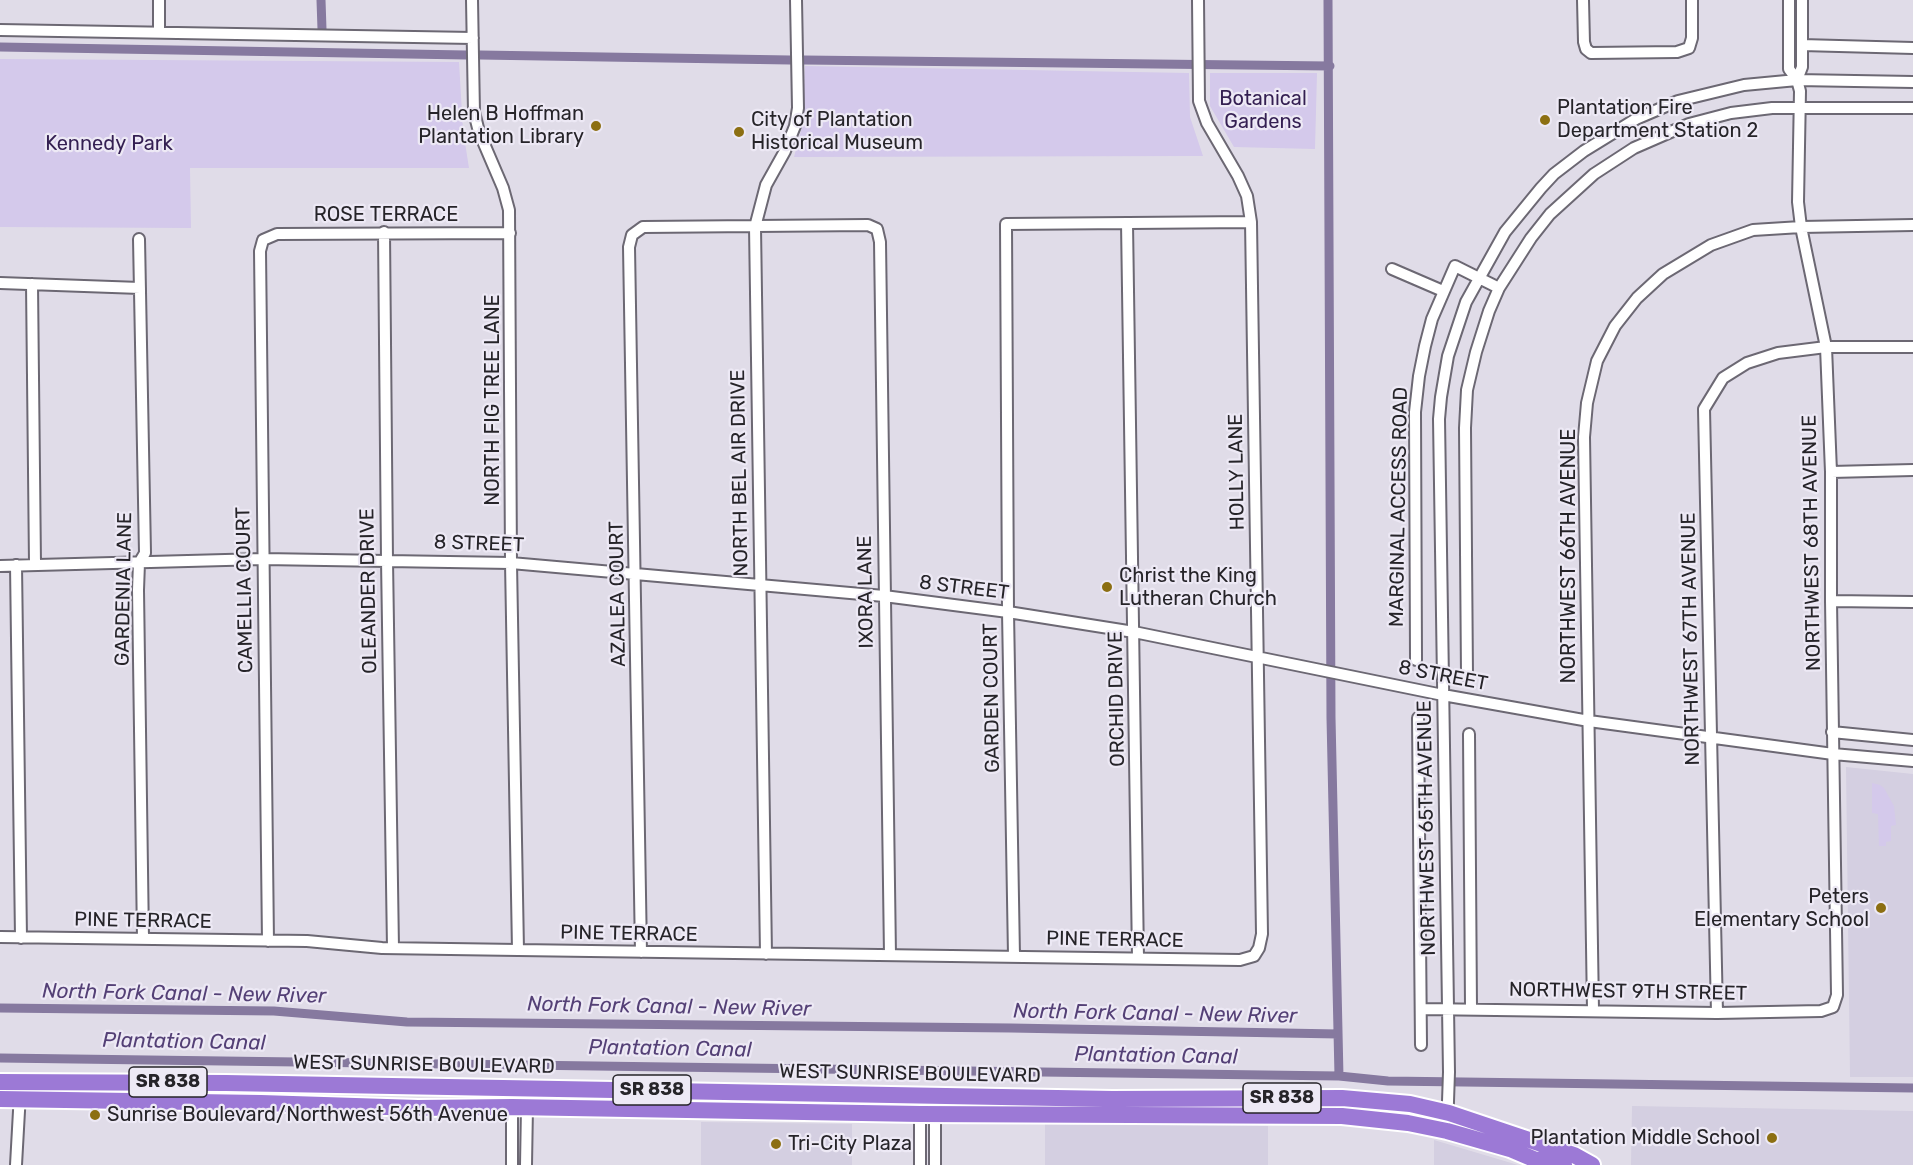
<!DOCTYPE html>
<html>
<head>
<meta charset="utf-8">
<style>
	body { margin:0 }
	canvas { display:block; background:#e0dce8 }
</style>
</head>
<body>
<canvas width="1913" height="1165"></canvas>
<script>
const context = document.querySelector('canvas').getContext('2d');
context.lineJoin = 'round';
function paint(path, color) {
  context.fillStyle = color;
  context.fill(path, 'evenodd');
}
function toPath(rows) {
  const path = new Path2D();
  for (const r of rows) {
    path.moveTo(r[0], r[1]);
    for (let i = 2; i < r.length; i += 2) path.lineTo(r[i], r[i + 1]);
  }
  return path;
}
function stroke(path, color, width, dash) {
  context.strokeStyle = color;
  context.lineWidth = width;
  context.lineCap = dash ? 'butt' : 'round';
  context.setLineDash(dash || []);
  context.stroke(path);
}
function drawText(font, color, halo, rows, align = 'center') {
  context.font = font + ' Rubik,sans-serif';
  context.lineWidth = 4.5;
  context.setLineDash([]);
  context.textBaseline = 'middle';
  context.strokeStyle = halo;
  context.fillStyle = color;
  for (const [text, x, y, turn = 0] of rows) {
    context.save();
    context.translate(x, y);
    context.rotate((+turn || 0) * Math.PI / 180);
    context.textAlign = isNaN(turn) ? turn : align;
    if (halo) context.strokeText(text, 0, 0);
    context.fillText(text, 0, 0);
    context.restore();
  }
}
paint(toPath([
	[1846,767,1913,774,1913,1077,1850,1077],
	[1632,1106,1913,1111,1913,1165,1631,1165],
	[701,1122,852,1124,852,1165,701,1165],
	[1045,1124,1268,1126,1268,1165,1045,1165],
	[1434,1140,1518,1165,1434,1165]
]), '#d4cfe1');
paint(toPath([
	[0,59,459,62,463,130,469,168,190,168,191,228,0,227],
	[805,66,1189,73,1190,117,1203,156,794,157,802,127],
	[1210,73,1317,73,1315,149,1234,147,1210,106],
	[1872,783,1880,785,1884,788,1894,806,1896,825,1891,826,1891,841,1886,842,1886,846,1879,846,1878,814,1872,813]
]), '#d4c9eb');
stroke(toPath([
	[321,0,322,29],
	[1328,0,1331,718,1339,1076],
	[0,47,466,55],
	[480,55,790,60],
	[804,60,1330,66],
	[0,1008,274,1011,407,1022,1011,1028,1338,1034],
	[0,1058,1339,1076,1388,1081,1913,1088]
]), '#86799f', 9);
const minor = toPath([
	[159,0,159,32],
	[472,0,474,112,479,132,503,188,509,210,511,563,518,950],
	[1583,0,1584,42,1586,49,1591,53,1677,52,1689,48,1692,38,1692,0],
	[0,30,473,38],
	[1802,45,1913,48],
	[1797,80,1802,67,1802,0],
	[1127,223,1138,958],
	[384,232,387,560,393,948],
	[139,239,145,553,139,563,138,590,143,939],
	[1392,269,1443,291],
	[0,283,140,288],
	[32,284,35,564],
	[1831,472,1913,470],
	[16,565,21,938],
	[0,566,263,559,511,563,884,596,1008,612,1134,632,1443,695,1589,721,1833,754,1913,761],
	[1831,601,1913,602],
	[1416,660,1415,412,1419,376,1425,346,1432,319,1455,266,1499,288],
	[1467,676,1465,428,1467,390,1476,352,1489,311,1499,288,1531,238,1550,214,1594,174,1634,148,1689,124,1731,113,1772,108,1913,108],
	[1418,718,1421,1045],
	[1832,732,1913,740],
	[1469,734,1471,1008],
	[0,937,307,941,382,948,518,950,1240,960,1254,956,1259,948,1262,934,1251,222,1247,196,1238,176,1207,123,1199,101,1198,0],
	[268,941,260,251,263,240,277,234,510,233],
	[641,952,629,247,632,235,643,227,868,225,877,229,880,242,890,955],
	[766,954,755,227,766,185,785,151,795,126,798,108,796,0],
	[1014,956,1008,612,1006,224,1251,222],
	[1422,1009,1717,1013,1821,1011,1833,1007,1837,995,1831,601,1831,472,1826,347,1801,227,1798,202,1800,91,1797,80,1789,69,1789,0],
	[1593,1010,1584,437,1587,403,1597,361,1615,326,1637,298,1663,274,1711,245,1753,230,1801,227,1913,225],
	[1717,1013,1704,409,1723,378,1747,363,1778,353,1826,347,1913,347],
	[935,1096,935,1165],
	[512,1107,512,1165],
	[1447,1131,1449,1072,1439,419,1441,397,1448,356,1466,302,1505,232,1541,188,1554,174,1584,151,1636,119,1678,101,1744,85,1797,80,1913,82],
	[16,1165,20,1093],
	[526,1165,527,1107],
	[920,1165,920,1096]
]);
const highway = toPath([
	[0,1082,226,1083,1112,1099,1342,1098,1410,1104,1449,1113,1574,1155,1592,1165],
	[0,1099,261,1103,418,1108,512,1107,920,1114,1342,1116,1408,1123,1447,1131,1510,1149,1548,1165],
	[1537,1160,1547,1158,1564,1165]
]);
stroke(minor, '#6c6873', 14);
stroke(highway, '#fff', 20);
stroke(minor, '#fff', 10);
stroke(highway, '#9c79d6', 16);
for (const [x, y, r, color] of [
	[1545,120,6,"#8c6f12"],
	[596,126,6,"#8c6f12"],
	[739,132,6,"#8c6f12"],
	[1107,587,6,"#8c6f12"],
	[1881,908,6,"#8c6f12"],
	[95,1115,6,"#8c6f12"],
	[1772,1138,6,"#8c6f12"],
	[776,1144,6,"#8c6f12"]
]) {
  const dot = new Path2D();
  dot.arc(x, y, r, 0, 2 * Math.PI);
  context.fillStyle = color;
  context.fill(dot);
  stroke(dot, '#ede9f5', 2);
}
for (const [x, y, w] of [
	[168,1082,78],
	[652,1090,78],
	[1282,1098,78]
]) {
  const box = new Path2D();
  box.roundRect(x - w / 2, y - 15, w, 30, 4.5);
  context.fillStyle = '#ede9f5';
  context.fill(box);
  stroke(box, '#262429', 1.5);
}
drawText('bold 18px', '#262429', null, [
	["SR 838",168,1082],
	["SR 838",652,1090],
	["SR 838",1282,1098]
]);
drawText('20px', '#341f52', '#ede9f5', [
	["Botanical",1263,99],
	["Gardens",1263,122],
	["Kennedy Park",109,144]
]);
drawText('20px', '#262429', '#ede9f5', [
	["Plantation Fire",1557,108],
	["Department Station 2",1557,131],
	["Helen B Hoffman",584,114,"right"],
	["Plantation Library",584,137,"right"],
	["City of Plantation",751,120],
	["Historical Museum",751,143],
	["Christ the King",1119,576],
	["Lutheran Church",1119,599],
	["Peters",1869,897,"right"],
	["Elementary School",1869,920,"right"],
	["Sunrise Boulevard/Northwest 56th Avenue",107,1115],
	["Plantation Middle School",1760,1138,"right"],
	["Tri-City Plaza",788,1144]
], 'left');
drawText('20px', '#262429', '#ede9f5', [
	["ROSE TERRACE",386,215],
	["NORTH FIG TREE LANE",493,400,-90],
	["HOLLY LANE",1237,472,-91],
	["NORTH BEL AIR DRIVE",740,473,-91],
	["MARGINAL ACCESS ROAD",1399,507,-89],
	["NORTHWEST 68TH AVENUE",1812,543,-91],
	["8 STREET",479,544,2],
	["NORTHWEST 66TH AVENUE",1569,556,-90],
	["8 STREET",964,588,7],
	["GARDENIA LANE",124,589,-89],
	["CAMELLIA COURT",245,590,-91],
	["OLEANDER DRIVE",369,591,-91],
	["IXORA LANE",866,592,-91],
	["AZALEA COURT",618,594,-91],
	["NORTHWEST 67TH AVENUE",1691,639,-91],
	["8 STREET",1443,676,11],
	["GARDEN COURT",992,698,-91],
	["ORCHID DRIVE",1117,699,-91],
	["NORTHWEST 65TH AVENUE",1427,828,-91],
	["PINE TERRACE",143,921,1],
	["PINE TERRACE",629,934,1],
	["PINE TERRACE",1115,940,1],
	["NORTHWEST 9TH STREET",1628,992,1],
	["WEST SUNRISE BOULEVARD",424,1065,1],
	["WEST SUNRISE BOULEVARD",910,1074,1]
]);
drawText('italic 21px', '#544076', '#ede9f5', [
	["North Fork Canal - New River",184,994,1],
	["North Fork Canal - New River",669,1007,1],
	["North Fork Canal - New River",1155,1014,1],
	["Plantation Canal",184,1042,1],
	["Plantation Canal",670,1049,1],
	["Plantation Canal",1156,1056,1]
]);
</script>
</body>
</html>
